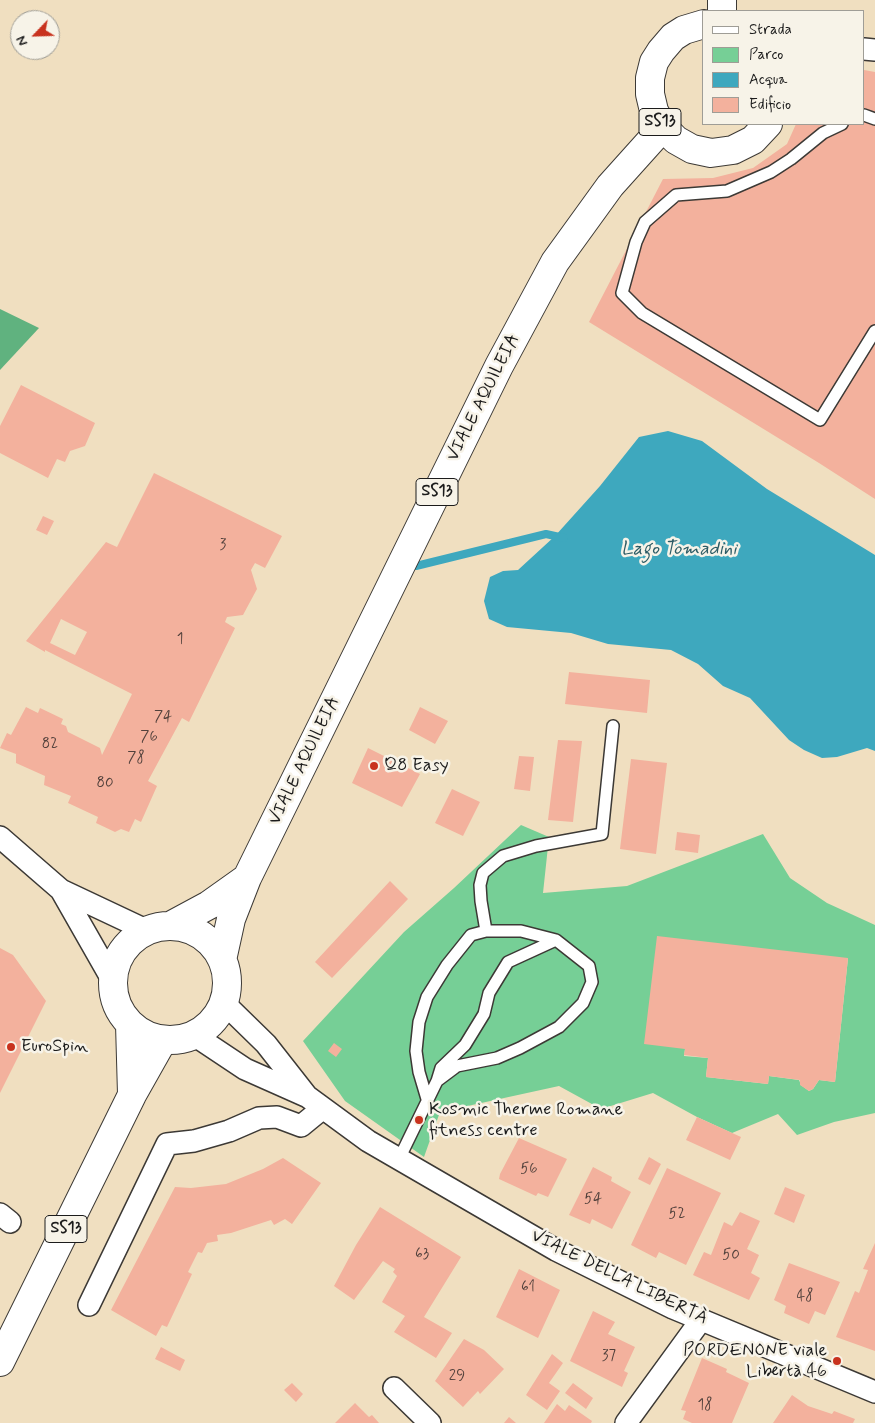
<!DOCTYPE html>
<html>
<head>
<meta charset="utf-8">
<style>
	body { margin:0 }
	#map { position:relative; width:875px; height:1423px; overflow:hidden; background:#f0dfc0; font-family:Mynerve,sans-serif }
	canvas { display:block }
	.legend { position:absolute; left:702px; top:10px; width:162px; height:115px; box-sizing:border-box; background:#f7f3e8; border:1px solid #9f9d96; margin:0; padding:6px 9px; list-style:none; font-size:15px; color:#1c1c1c }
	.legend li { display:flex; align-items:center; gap:10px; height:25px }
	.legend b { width:25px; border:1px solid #9f9d96 }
	.north { position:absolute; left:10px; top:10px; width:50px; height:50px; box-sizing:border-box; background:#f7f3e8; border:1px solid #9f9d96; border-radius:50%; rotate:246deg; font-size:14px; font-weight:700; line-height:20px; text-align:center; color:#1c1c1c }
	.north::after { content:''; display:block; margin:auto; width:18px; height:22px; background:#c8321e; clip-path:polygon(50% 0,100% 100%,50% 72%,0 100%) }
</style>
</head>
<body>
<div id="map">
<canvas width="875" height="1423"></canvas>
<ul class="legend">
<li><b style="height:6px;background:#fff"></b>Strada</li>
<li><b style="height:14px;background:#76cf96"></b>Parco</li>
<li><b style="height:14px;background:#3ea8be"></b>Acqua</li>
<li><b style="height:14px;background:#f3b19d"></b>Edificio</li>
</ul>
<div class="north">N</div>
</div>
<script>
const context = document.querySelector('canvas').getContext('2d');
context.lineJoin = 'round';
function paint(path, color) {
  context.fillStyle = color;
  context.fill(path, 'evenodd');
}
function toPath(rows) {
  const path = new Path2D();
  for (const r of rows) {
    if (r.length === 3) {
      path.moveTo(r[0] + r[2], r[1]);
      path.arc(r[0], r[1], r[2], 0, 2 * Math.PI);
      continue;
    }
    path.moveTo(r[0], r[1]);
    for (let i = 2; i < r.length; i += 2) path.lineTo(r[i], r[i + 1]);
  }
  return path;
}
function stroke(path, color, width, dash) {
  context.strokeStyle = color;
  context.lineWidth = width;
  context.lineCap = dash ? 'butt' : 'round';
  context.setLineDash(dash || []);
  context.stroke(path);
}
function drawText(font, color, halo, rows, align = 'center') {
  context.font = font + ' Mynerve,sans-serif';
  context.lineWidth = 5;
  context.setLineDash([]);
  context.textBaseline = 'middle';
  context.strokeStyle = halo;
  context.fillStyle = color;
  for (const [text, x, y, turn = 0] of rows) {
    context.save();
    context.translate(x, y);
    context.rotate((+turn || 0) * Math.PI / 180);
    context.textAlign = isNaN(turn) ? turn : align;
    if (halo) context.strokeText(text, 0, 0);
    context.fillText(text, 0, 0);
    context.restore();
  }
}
paint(toPath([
	[521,825,549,837,543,893,627,886,763,834,790,878,827,903,875,925,875,1113,834,1122,797,1135,778,1114,732,1133,697,1117,653,1093,601,1109,559,1086,440,1112,424,1157,345,1101,303,1041,404,932,454,888],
	[848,958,835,1082,819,1080,813,1089,809,1091,801,1085,799,1080,769,1076,768,1084,706,1077,708,1058,684,1056,685,1049]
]), '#76cf96');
paint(toPath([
	[0,309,39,328,0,370]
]), '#60b27f');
paint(toPath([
	[668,431,702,441,767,489,875,555,875,751,867,748,837,757,822,758,804,750,789,740,750,698,723,686,698,664,671,650,608,644,571,633,507,627,489,619,484,601,490,577,503,571,518,570,555,536,600,486,639,437]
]), '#3ea8be');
stroke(toPath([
	[416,566,546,534,564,538]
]), '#3ea8be', 8);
paint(toPath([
	[864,70,875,72,875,499,819,463,589,322,663,179,713,178,753,168,787,144,796,124,864,124],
	[21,385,95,423,85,446,70,451,65,462,57,459,48,478,0,453,0,426],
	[154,473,282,536,265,568,255,563,251,570,257,589,243,615,227,617,225,622,235,628,189,722,182,718,148,781,157,786,141,822,135,819,129,832,121,829,115,832,96,823,98,817,68,803,71,796,44,785,45,776,16,763,16,754,0,748,7,733,11,735,26,707,38,713,40,708,63,719,61,724,66,726,68,732,100,748,102,755,132,694,45,650,45,652,26,641,106,542,117,547],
	[61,619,87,632,75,655,50,643],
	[43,516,54,521,47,535,36,530],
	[569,672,650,680,647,713,565,704],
	[420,707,448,721,435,744,409,730],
	[558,740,582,741,573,822,548,820],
	[368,748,420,774,402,807,352,783],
	[519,756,534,757,530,791,514,789],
	[631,759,667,763,656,854,620,849],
	[452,789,480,802,463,836,435,823],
	[677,832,700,835,698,853,675,850],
	[390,881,408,899,332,978,315,962],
	[657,936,848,958,835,1082,819,1080,813,1089,809,1091,800,1085,800,1080,769,1076,768,1084,706,1077,708,1058,684,1055,685,1049,644,1044],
	[0,948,13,955,46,1001,0,1093],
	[334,1043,342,1049,336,1057,328,1051],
	[697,1117,741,1137,730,1160,686,1140],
	[519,1138,567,1159,548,1197,538,1193,536,1196,499,1179,500,1174],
	[649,1157,661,1164,650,1185,638,1179],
	[283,1158,321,1183,292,1224,285,1219,274,1225,271,1220,231,1233,217,1235,218,1241,207,1243,202,1253,198,1252,188,1272,192,1274,167,1327,162,1325,156,1336,111,1310,175,1187,191,1188,226,1184,263,1169],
	[593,1167,612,1177,611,1181,631,1192,612,1229,592,1219,590,1224,569,1215],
	[667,1168,721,1193,686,1265,659,1252,656,1258,631,1245],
	[785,1187,805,1195,794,1223,774,1214],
	[380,1207,461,1257,424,1317,452,1333,436,1358,394,1332,405,1316,382,1302,397,1276,393,1272,395,1269,383,1261,354,1300,334,1286,356,1245],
	[740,1212,760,1221,747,1249,759,1255,751,1273,760,1278,749,1300,693,1275,704,1252,711,1255,724,1222,732,1226],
	[875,1243,875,1351,836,1337,855,1291,859,1293,868,1270,863,1269],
	[789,1263,840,1282,825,1315,815,1311,809,1324,784,1313,786,1306,774,1300],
	[519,1269,560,1290,538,1338,496,1317],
	[593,1311,615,1322,608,1334,635,1347,624,1371,628,1373,622,1387,570,1361],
	[464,1339,484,1350,504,1369,480,1394,478,1391,463,1407,435,1381],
	[161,1347,185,1360,180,1371,155,1359],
	[552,1354,563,1363,549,1383,560,1391,547,1410,526,1395],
	[702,1358,727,1369,726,1372,749,1383,732,1423,692,1423,683,1419,686,1411,681,1410],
	[292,1383,303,1394,296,1402,284,1390],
	[573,1383,593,1398,586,1409,565,1393],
	[792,1395,808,1406,832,1414,834,1411,855,1419,853,1423,773,1423],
	[355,1403,369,1417,372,1415,379,1423,335,1423],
	[557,1404,565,1411,569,1405,592,1421,591,1423,544,1423],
	[509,1417,516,1423,504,1423]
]), '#f3b19d');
const lane = toPath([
	[864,115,875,119],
	[842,124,823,133,791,159,771,172,727,191,676,195,645,222,636,242,622,293,642,313,820,420,875,331],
	[486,931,521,931,556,940],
	[427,1099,419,1072,416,1051,419,1022,427,997,447,965,471,935,486,931,481,901,480,885,483,873,503,856,536,846,602,834,613,726],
	[399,1159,437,1081,457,1066,497,1058,520,1048,559,1027,583,1003,592,982,589,966,556,940,508,962,489,993,484,1014,465,1045,441,1068,437,1081]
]);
const street = toPath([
	[864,49,875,50],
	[0,837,61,890,148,931],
	[61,890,114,983],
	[224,1003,266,1044,306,1095],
	[194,1035,245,1069,308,1097,368,1141,556,1250,673,1308,875,1392],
	[0,1214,10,1222],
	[89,1305,167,1144,194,1141,229,1131,259,1118,277,1117,301,1126,323,1108],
	[394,1388,430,1423],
	[626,1423,701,1320]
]);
const primary = toPath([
	[722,0,722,11],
	[704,24,684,30,673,37,661,51,654,62,650,78,650,94,654,111,663,127,676,140,692,149,711,153,733,150,753,140,768,124],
	[170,926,209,905,247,878],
	[170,983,57],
	[222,960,231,919,247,878,499,366,555,262,610,186,663,127],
	[130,1024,132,1094],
	[0,1362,132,1095,163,1040]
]);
stroke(lane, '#3c3935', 14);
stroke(street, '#3c3935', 24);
stroke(primary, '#3c3935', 30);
stroke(lane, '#fff', 11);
stroke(street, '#fff', 21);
stroke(primary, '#fff', 28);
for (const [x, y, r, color] of [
	[374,766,5,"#c8321e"],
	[11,1047,5,"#c8321e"],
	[419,1120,5,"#c8321e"],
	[837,1361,5,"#c8321e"]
]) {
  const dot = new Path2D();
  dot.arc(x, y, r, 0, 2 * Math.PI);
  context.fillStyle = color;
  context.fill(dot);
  stroke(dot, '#f7f3e8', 2);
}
drawText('15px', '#52413c', null, [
	["3",223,546],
	["1",180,640],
	["74",163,718],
	["76",149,738],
	["82",50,745],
	["78",136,759],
	["80",105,784],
	["56",529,1170],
	["54",593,1200],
	["52",677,1215],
	["63",422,1255],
	["50",731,1256],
	["61",528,1288],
	["48",805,1297],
	["37",609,1357],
	["29",457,1377],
	["18",705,1406]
]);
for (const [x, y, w] of [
	[660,122,42],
	[437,492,42],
	[66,1229,42]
]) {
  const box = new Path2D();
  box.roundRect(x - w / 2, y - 13.5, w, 27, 4);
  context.fillStyle = '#f7f3e8';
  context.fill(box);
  stroke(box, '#1c1c1c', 1);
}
drawText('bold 16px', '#1c1c1c', null, [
	["SS13",660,122],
	["SS13",437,492],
	["SS13",66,1229]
]);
drawText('18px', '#1c1c1c', '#f7f3e8', [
	["VIALE AQUILEIA",484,398,-63],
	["VIALE AQUILEIA",305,761,-64],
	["VIALE DELLA LIBERTÀ",619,1278,26]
]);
drawText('18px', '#1c1c1c', '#f7f3e8', [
	["Q8 Easy",384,766],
	["EuroSpin",21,1047],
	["Kosmic Therme Romane",429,1110],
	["fitness centre",429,1131],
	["PORDENONE viale",827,1351,"right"],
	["Libertà 46",827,1372,"right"]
], 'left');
drawText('italic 19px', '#2b5b65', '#f7f3e8', [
	["Lago Tomadini",679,550]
]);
</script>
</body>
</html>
